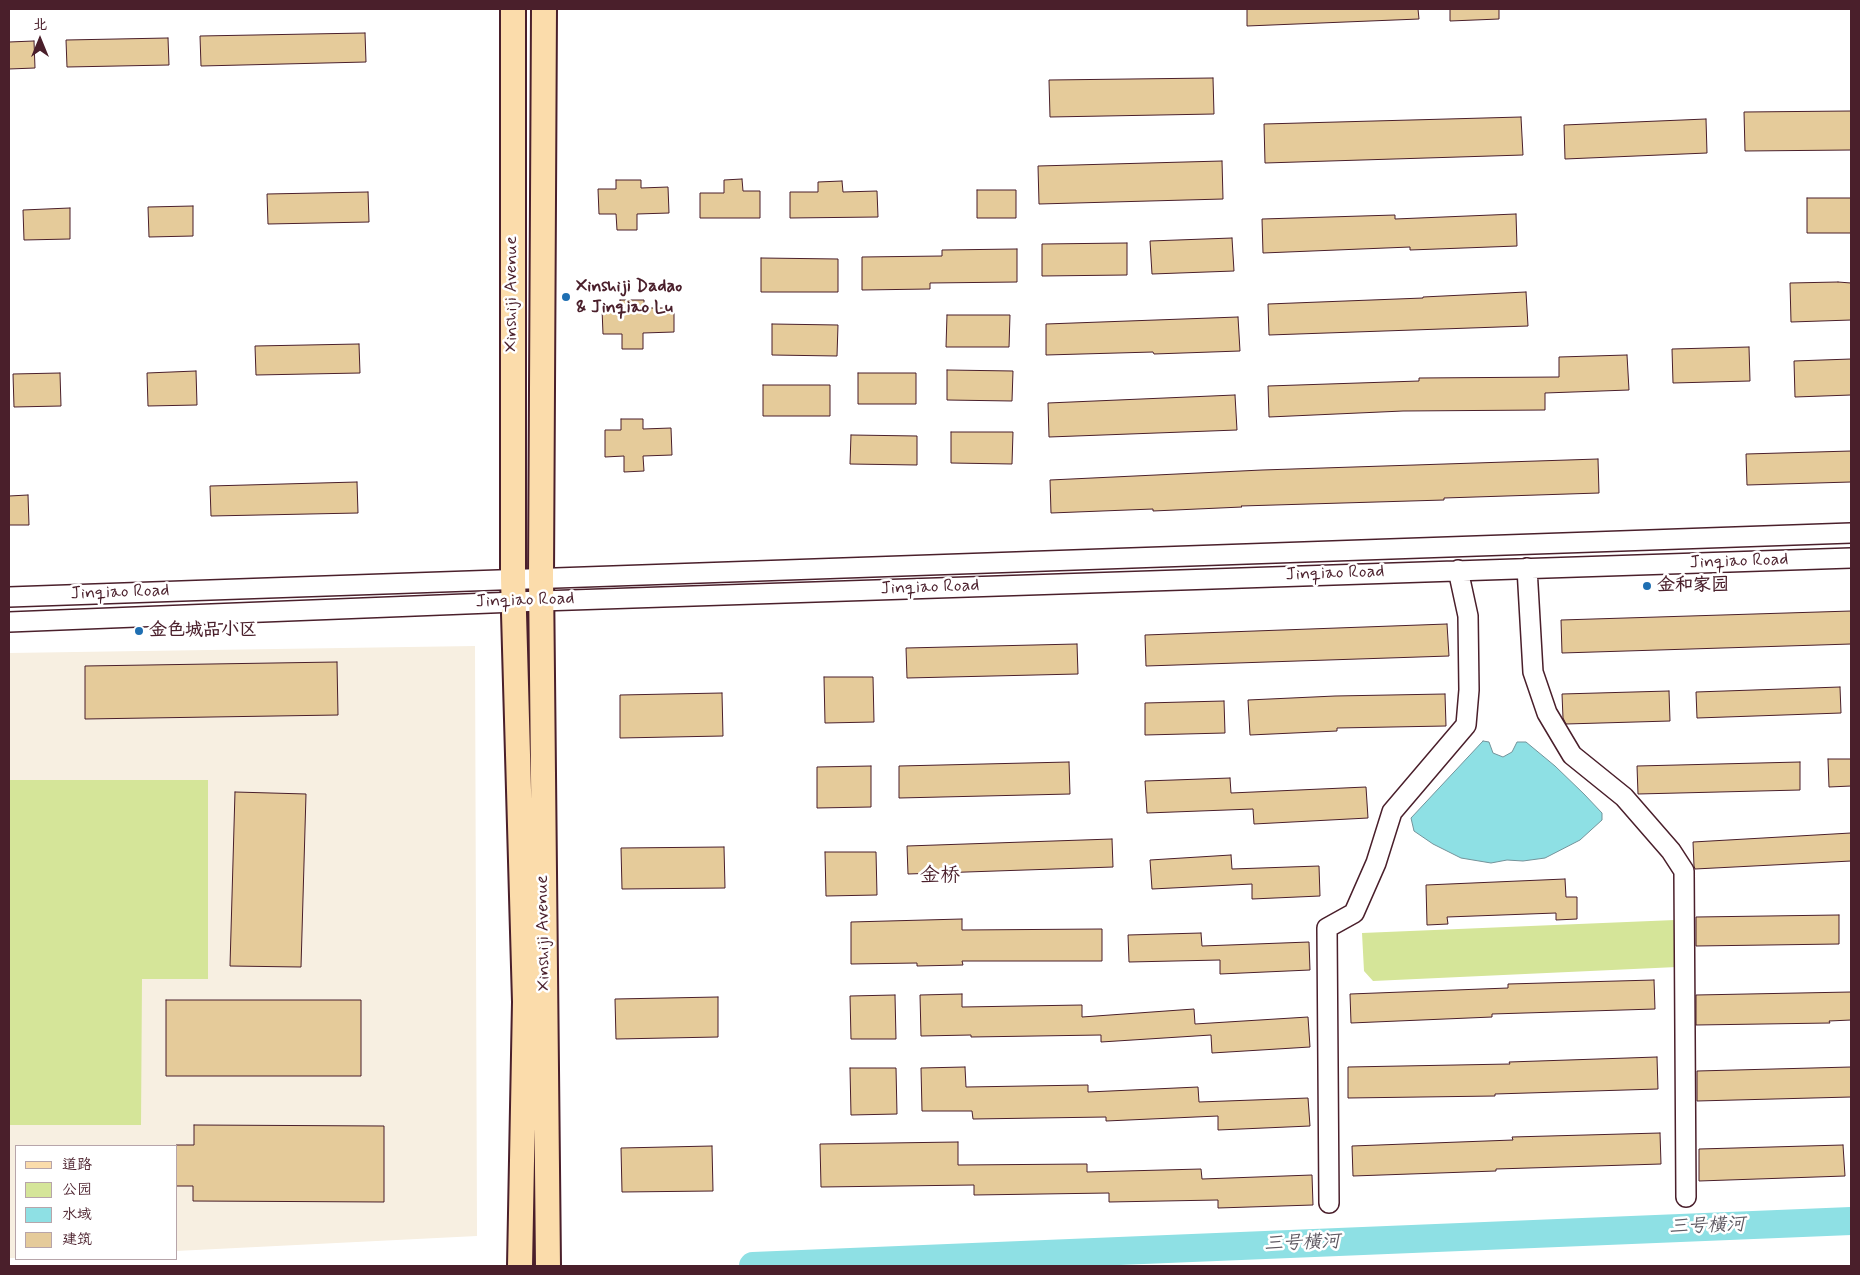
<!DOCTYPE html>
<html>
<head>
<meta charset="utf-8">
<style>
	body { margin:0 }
	#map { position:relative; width:1860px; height:1275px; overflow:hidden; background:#fff; font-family:Mynerve,"LXGW WenKai TC",sans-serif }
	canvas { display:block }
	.frame { position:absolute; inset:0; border:10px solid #4a1f2b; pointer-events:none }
	.legend { position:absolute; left:15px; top:1145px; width:162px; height:115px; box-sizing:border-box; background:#fff; border:1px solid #b7a5aa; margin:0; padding:6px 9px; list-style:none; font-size:15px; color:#4a1f2b }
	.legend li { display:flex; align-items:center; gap:10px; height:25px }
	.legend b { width:25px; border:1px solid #b7a5aa }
	.north { position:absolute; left:15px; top:15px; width:50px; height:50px; -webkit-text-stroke:4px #fff; paint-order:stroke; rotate:0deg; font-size:14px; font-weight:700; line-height:20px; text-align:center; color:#4a1f2b }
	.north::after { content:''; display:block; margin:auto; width:18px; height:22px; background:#4a1f2b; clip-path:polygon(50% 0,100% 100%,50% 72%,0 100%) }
</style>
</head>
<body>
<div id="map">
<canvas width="1860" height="1275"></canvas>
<div class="frame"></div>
<ul class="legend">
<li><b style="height:6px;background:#fbdcab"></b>道路</li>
<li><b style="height:14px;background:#d5e599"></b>公园</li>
<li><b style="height:14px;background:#8ee0e4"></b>水域</li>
<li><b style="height:14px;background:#e5cb9a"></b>建筑</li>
</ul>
<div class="north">北</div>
</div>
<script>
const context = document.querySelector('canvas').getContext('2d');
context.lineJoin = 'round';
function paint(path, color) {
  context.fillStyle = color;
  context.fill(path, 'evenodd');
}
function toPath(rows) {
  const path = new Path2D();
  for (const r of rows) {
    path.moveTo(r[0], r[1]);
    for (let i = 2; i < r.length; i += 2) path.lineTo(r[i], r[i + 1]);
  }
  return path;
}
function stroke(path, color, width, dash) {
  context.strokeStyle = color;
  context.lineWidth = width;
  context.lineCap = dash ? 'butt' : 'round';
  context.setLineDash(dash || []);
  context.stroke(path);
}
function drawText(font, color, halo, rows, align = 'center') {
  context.font = font + ' Mynerve,"LXGW WenKai TC",sans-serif';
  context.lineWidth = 5;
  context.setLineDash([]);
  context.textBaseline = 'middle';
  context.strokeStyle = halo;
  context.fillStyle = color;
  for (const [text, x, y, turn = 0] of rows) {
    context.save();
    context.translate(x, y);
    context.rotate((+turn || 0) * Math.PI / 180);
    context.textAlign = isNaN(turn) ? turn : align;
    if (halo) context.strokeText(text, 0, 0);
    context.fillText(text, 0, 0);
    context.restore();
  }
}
paint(toPath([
	[475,646,477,1236,176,1251,176,1146,16,1146,16,1258,9,1258,9,653]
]), '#f7efe1');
paint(toPath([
	[9,780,208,780,208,979,142,979,141,1125,9,1125],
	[1675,920,1679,956,1677,967,1373,981,1364,971,1362,933]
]), '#d5e599');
const water = toPath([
	[1483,741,1489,742,1493,753,1503,757,1512,752,1517,742,1526,742,1555,766,1584,794,1602,813,1602,820,1580,840,1545,858,1523,861,1507,860,1491,863,1461,858,1433,844,1414,831,1411,818,1483,741]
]);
paint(water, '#8ee0e4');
stroke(water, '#73939a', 1);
stroke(toPath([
	[753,1266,1851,1221]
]), '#8ee0e4', 28);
const building = toPath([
	[1247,9,1418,9,1419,19,1247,26,1247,9],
	[1450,9,1499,9,1499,19,1450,21,1450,9],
	[365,33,366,62,201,66,200,36,365,33],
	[168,38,169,65,67,67,66,40,168,38],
	[34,41,35,68,9,69,9,42,34,41],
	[1213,78,1214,114,1050,117,1049,80,1213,78],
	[1851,111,1851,150,1745,151,1744,112,1851,111],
	[1521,117,1523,155,1265,163,1264,124,1521,117],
	[1706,119,1707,153,1565,159,1564,125,1706,119],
	[1222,161,1223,199,1039,204,1038,166,1222,161],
	[742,179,743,191,760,191,760,218,700,218,700,193,724,193,724,180,742,179],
	[616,180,641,180,641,188,668,187,669,213,637,214,637,230,617,230,616,214,599,214,598,189,616,189,616,180],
	[842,181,843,192,877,191,878,217,790,218,790,192,818,192,818,182,842,181],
	[977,190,1016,190,1016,218,977,218,977,190],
	[368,192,369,222,268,224,267,194,368,192],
	[1807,198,1851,198,1851,233,1807,233,1807,198],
	[193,206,193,236,149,237,148,207,193,206],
	[70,208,70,239,24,240,23,210,70,208],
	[1516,214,1517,246,1410,250,1410,247,1263,253,1262,219,1395,215,1395,219,1516,214],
	[1232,238,1234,271,1152,274,1150,241,1232,238],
	[1127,243,1127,275,1042,276,1042,244,1127,243],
	[1017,249,1017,282,930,283,930,289,862,290,862,257,942,256,942,250,1017,249],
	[761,258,838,259,838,292,761,292,761,258],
	[1838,282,1851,283,1851,320,1791,322,1790,283,1838,282],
	[1526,292,1528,326,1269,335,1268,304,1423,298,1423,297,1526,292],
	[620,300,644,300,644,308,674,308,674,332,643,333,643,349,622,349,622,334,603,334,602,309,620,309,620,300],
	[947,315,1010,315,1009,347,946,347,947,315],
	[1238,317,1240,351,1154,354,1153,352,1046,355,1046,324,1238,317],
	[772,324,838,325,837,356,772,355,772,324],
	[359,344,360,373,256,375,255,346,359,344],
	[1749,347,1750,381,1673,383,1672,349,1749,347],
	[1627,355,1629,390,1545,393,1545,410,1403,411,1269,417,1268,386,1419,381,1419,378,1559,377,1559,357,1627,355],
	[1851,359,1851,395,1795,397,1794,361,1851,359],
	[947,370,1013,371,1012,401,947,400,947,370],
	[196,371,197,405,148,406,147,373,196,371],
	[60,373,61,406,14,407,13,374,60,373],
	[858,373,916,373,916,404,858,404,858,373],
	[763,385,830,385,830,416,763,416,763,385],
	[1235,395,1237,430,1049,437,1048,403,1235,395],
	[621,419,643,419,643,429,671,428,672,455,643,456,644,471,624,472,624,456,605,457,605,430,621,430,621,419],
	[951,432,1013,432,1012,464,951,463,951,432],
	[851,435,917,436,917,465,850,464,851,435],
	[1851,451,1851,482,1747,485,1746,454,1851,451],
	[1598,459,1599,493,1444,498,1444,500,1241,506,1242,507,1153,511,1153,509,1051,513,1050,480,1262,470,1598,459],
	[357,482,358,513,211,516,210,486,357,482],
	[28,495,29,525,9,525,9,496,28,495],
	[1851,611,1851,644,1562,653,1561,620,1851,611],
	[1447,624,1449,656,1146,666,1145,635,1447,624],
	[1077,644,1078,674,907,678,906,648,1077,644],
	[337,662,338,715,85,719,85,666,337,662],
	[824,677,873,677,874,722,825,723,824,677],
	[1840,687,1841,713,1697,718,1696,692,1840,687],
	[1669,691,1670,721,1566,724,1563,718,1562,694,1669,691],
	[722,693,723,736,620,738,620,695,722,693],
	[1445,694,1446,726,1337,728,1337,731,1250,735,1248,700,1335,696,1445,694],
	[1224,701,1225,733,1145,735,1145,703,1224,701],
	[1828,759,1851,759,1851,786,1829,787,1828,759],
	[1069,762,1070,794,899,798,899,766,1069,762],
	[1800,762,1800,790,1638,794,1637,766,1800,762],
	[871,766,871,807,817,808,817,767,871,766],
	[1230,778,1231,793,1366,787,1368,818,1254,824,1253,809,1147,813,1145,781,1230,778],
	[235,792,306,794,301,967,230,966,235,792],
	[1851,833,1851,861,1695,869,1694,866,1693,842,1851,833],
	[1112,839,1113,867,908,874,907,846,1112,839],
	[724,847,725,888,622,889,621,848,724,847],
	[825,852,876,852,877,895,826,896,825,852],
	[1231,855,1232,869,1319,866,1320,896,1252,899,1252,884,1152,889,1150,860,1231,855],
	[1565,879,1566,897,1577,897,1577,919,1556,920,1556,913,1447,917,1448,924,1427,925,1426,885,1565,879],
	[1839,915,1839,944,1696,946,1696,917,1839,915],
	[962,919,962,930,1102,929,1102,961,962,961,963,965,917,966,917,963,851,964,851,922,962,919],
	[1201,933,1202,946,1309,942,1310,970,1220,974,1220,960,1129,962,1128,935,1201,933],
	[1654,980,1655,1009,1492,1014,1492,1017,1351,1023,1350,994,1508,988,1508,984,1654,980],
	[1851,992,1851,1020,1829,1021,1830,1023,1696,1025,1696,995,1851,992],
	[962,994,962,1007,1082,1005,1082,1017,1194,1009,1195,1024,1308,1017,1310,1047,1212,1053,1211,1035,1101,1042,1101,1035,971,1037,971,1035,921,1036,920,995,962,994],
	[895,995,896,1039,851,1039,850,996,895,995],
	[718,997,718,1037,616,1039,615,999,718,997],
	[166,1000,361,1000,361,1076,166,1076,166,1000],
	[1657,1057,1658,1089,1495,1094,1495,1096,1348,1098,1348,1067,1510,1064,1509,1062,1657,1057],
	[965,1067,966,1087,1088,1085,1088,1092,1198,1087,1199,1102,1308,1098,1310,1126,1218,1130,1218,1116,1106,1121,1106,1117,973,1119,972,1111,922,1111,921,1068,965,1067],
	[1851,1067,1851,1097,1697,1101,1697,1071,1851,1067],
	[850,1068,896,1068,897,1114,851,1115,850,1068],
	[194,1125,384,1126,384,1202,193,1201,193,1186,176,1186,176,1145,194,1145,194,1125],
	[1660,1133,1661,1164,1496,1169,1496,1171,1353,1176,1352,1146,1513,1140,1512,1137,1660,1133],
	[958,1142,958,1165,1087,1164,1087,1172,1201,1169,1202,1179,1312,1175,1313,1205,1218,1208,1218,1200,1109,1202,1109,1193,974,1195,974,1185,821,1187,820,1144,958,1142],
	[1843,1145,1845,1176,1699,1181,1699,1149,1843,1145],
	[712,1146,713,1191,622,1192,621,1148,712,1146]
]);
paint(building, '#e5cb9a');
stroke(building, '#4a1f2b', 1);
const minor = toPath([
	[1527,568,1533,672,1547,713,1572,755,1624,797,1671,851,1684,871,1686,1197],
	[9,597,1851,533],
	[9,622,541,601,1851,558],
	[1329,1203,1327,928,1354,913,1376,863,1392,812,1466,725,1469,690,1468,616,1458,570]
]);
const major = toPath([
	[513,9,513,578,525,1002,520,1266],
	[544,9,541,577,548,1266]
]);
stroke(minor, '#4a1f2b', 22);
stroke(major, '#4a1f2b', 28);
stroke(minor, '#fff', 19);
stroke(major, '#fbdcab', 24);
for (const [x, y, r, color] of [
	[566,297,5,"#1f6fb2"],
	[1647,586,5,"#1f6fb2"],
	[139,631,5,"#1f6fb2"]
]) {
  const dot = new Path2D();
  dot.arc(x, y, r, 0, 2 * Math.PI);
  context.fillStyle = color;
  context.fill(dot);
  stroke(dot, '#fff', 2);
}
drawText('bold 18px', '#4a1f2b', '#fff', [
	["Xinshiji Dadao",576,287],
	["& Jinqiao Lu",576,308],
	["金和家园",1657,586],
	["金色城品小区",149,631]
], 'left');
drawText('18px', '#4a1f2b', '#fff', [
	["Xinshiji Avenue",512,294,-90],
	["Jinqiao Road",1739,562,-2],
	["Jinqiao Road",1335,574,-2],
	["Jinqiao Road",930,588,-2],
	["Jinqiao Road",120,593,-2],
	["Jinqiao Road",525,601,-2],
	["Xinshiji Avenue",544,933,-91]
]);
drawText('italic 19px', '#5e5962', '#fff', [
	["三号横河",1707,1227,-2],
	["三号横河",1302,1244,-2]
]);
drawText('20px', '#4a1f2b', '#fff', [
	["金桥",940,877]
]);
</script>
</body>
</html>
